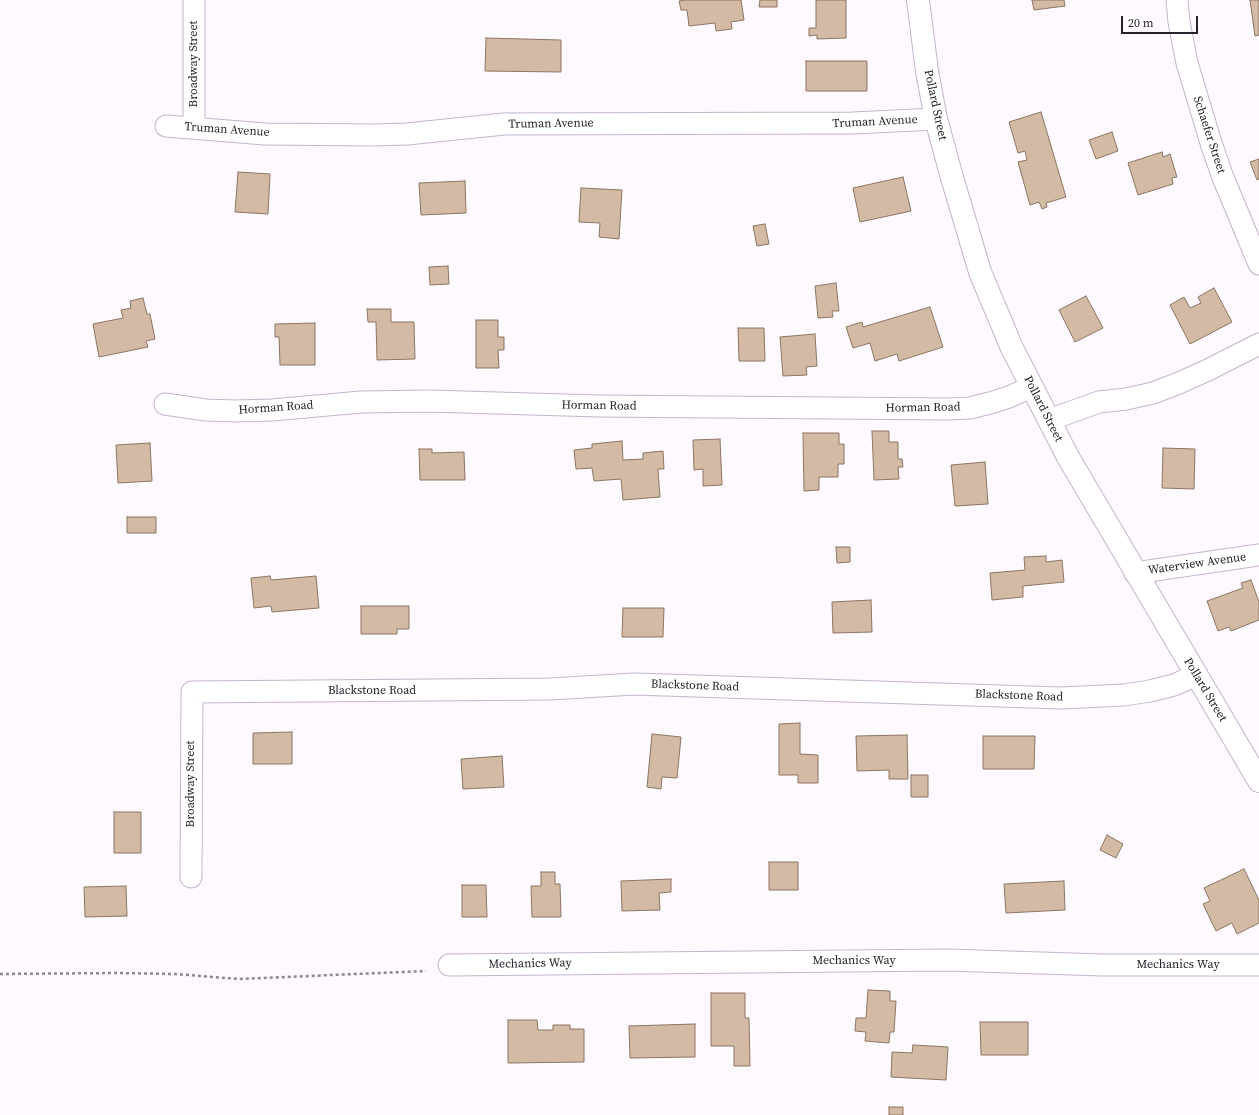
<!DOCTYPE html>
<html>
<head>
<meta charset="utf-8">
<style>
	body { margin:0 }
	#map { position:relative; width:1259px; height:1115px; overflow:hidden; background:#fdf9ff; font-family:"Source Serif 4",serif }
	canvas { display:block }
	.scale { position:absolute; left:1121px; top:16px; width:77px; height:18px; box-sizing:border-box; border:2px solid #27202a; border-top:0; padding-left:5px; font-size:12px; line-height:14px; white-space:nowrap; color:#27202a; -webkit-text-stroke:3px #fff; paint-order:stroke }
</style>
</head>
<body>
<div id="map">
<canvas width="1259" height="1115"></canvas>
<div class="scale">20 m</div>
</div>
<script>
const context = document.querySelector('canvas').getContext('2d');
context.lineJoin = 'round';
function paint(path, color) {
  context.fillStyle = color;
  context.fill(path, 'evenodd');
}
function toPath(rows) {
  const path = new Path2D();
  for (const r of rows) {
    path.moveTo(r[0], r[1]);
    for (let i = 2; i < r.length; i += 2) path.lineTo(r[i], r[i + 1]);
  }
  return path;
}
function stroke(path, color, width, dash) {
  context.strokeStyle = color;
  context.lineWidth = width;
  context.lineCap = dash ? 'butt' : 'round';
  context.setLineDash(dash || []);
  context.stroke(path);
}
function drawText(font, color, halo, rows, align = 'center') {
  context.font = font + ' "Source Serif 4",serif';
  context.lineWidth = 3;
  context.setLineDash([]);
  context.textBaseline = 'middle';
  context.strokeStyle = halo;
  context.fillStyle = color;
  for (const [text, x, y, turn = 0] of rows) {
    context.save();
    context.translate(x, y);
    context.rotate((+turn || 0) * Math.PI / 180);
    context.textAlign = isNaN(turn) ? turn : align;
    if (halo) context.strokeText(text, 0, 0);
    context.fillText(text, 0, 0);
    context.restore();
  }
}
const building = toPath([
	[685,0,741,0,744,20,731,22,732,29,716,31,715,23,689,26,687,10,681,10,679,1,685,0],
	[760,0,777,0,777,7,759,7,760,0],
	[816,0,846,0,846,38,817,39,817,35,809,36,809,28,816,28,816,0],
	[1032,0,1064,0,1065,6,1034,10,1032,0],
	[1250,0,1259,0,1259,35,1255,36,1250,0],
	[486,38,561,40,561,72,485,71,486,38],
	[806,61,867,61,867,91,806,91,806,61],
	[1041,112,1066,197,1046,203,1047,207,1042,209,1039,202,1030,205,1018,162,1027,160,1025,151,1018,153,1009,122,1041,112],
	[1112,132,1118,151,1096,159,1089,140,1112,132],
	[1162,152,1163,157,1170,154,1177,177,1172,178,1173,184,1138,195,1128,163,1162,152],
	[1259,159,1259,179,1257,180,1250,162,1259,159],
	[238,172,270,174,268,214,235,212,238,172],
	[903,177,911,211,860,222,853,188,903,177],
	[465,181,466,213,421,215,419,183,465,181],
	[581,188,622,190,619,239,599,237,600,223,579,222,581,188],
	[765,224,769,244,757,246,753,226,765,224],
	[448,266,449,284,430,285,429,267,448,266],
	[836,283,839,311,832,311,833,317,818,318,815,286,836,283],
	[1214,288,1232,322,1190,344,1170,305,1184,297,1190,308,1201,303,1198,297,1214,288],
	[1086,296,1103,328,1075,342,1059,310,1086,296],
	[143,298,147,314,150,314,155,339,146,341,148,347,99,357,93,324,123,318,121,310,131,308,130,301,143,298],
	[930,307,943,347,899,361,897,354,875,361,870,343,853,348,846,327,862,322,863,327,930,307],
	[367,309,391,309,391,322,414,322,415,359,377,360,376,322,368,322,367,309],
	[476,320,498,320,498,337,504,337,504,350,498,350,499,368,476,368,476,320],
	[315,323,315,365,280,365,279,337,275,337,275,324,315,323],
	[738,328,764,328,765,361,739,361,738,328],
	[815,334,817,366,806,367,807,375,783,376,780,337,815,334],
	[872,431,889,431,889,442,898,442,898,459,902,459,903,467,898,467,899,479,874,480,872,431],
	[803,433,839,433,839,444,844,444,844,464,838,464,838,477,819,477,819,490,804,491,803,433],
	[720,439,722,485,703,486,703,469,694,470,693,440,720,439],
	[622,441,623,460,643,459,643,453,663,451,664,469,658,469,660,497,623,500,621,479,594,481,592,468,576,469,574,450,592,448,592,444,622,441],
	[150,443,152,481,118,483,116,445,150,443],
	[1163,448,1195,449,1194,489,1162,488,1163,448],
	[419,449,432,449,432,453,464,452,465,480,420,480,419,449],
	[985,462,988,504,955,506,951,465,985,462],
	[127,517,156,517,156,533,127,533,127,517],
	[836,547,850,547,850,562,837,563,836,547],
	[1046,556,1046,562,1062,560,1064,582,1023,586,1023,597,992,600,990,573,1025,570,1024,557,1046,556],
	[270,576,271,580,316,576,319,608,272,612,271,606,254,608,251,578,270,576],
	[1251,580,1259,602,1259,620,1231,631,1229,627,1218,631,1207,601,1243,588,1241,583,1251,580],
	[871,600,872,632,833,633,832,602,871,600],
	[361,606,409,606,409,629,397,629,397,634,361,634,361,606],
	[623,608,664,608,663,637,622,637,623,608],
	[800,723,800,754,818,755,818,783,798,783,798,775,779,775,779,724,800,723],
	[292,732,292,764,253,764,253,733,292,732],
	[652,734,681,737,677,778,662,777,661,789,647,787,652,734],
	[907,735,908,779,889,779,889,770,857,771,856,736,907,735],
	[983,736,1035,736,1034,769,983,769,983,736],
	[502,756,504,787,463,789,461,759,502,756],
	[911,775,928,775,928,797,911,797,911,775],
	[114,812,141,812,141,853,114,853,114,812],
	[1107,835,1123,844,1116,858,1100,850,1107,835],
	[769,862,798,862,798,890,769,890,769,862],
	[1244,869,1259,900,1259,923,1237,934,1232,923,1216,931,1203,904,1210,901,1204,888,1244,869],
	[541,872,555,872,555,884,560,884,561,917,532,917,531,886,541,886,541,872],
	[671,879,671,892,659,893,660,910,622,911,621,881,671,879],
	[1064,881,1065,910,1006,913,1004,884,1064,881],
	[462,885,486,885,487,917,462,917,462,885],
	[126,886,127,916,85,917,84,887,126,886],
	[868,990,890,991,890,1001,896,1001,894,1032,890,1032,889,1043,865,1041,866,1032,855,1031,856,1018,866,1018,868,990],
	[711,993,745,993,745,1018,749,1018,750,1066,734,1066,734,1046,711,1046,711,993],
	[508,1020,537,1020,538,1030,553,1030,553,1025,570,1025,570,1029,584,1029,584,1062,508,1063,508,1020],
	[980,1022,1028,1022,1028,1055,981,1055,980,1022],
	[695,1024,695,1057,630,1058,629,1026,695,1024],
	[913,1045,948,1047,946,1080,891,1077,892,1052,912,1053,913,1045],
	[889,1107,903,1107,903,1115,889,1115,889,1107]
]);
paint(building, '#d2baa4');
stroke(building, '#8c7561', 1);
const minor = toPath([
	[194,0,194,128],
	[1177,0,1179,22,1187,63,1211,143,1222,175,1259,264],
	[166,126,265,134,373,135,407,134,504,124,853,123,936,119],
	[165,404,206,410,235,411,272,410,361,402,430,401,598,406,949,409,970,408,990,403,1009,397,1031,387],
	[1049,420,1099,402,1126,399,1153,393,1179,383,1208,370,1259,344],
	[1135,573,1259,555],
	[191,877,192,692,550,689,634,684,1061,698,1124,695,1150,691,1174,685,1196,675],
	[449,965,947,960,1103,965,1259,965]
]);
const tertiary = toPath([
	[918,0,927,71,936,119,951,174,980,272,1012,348,1068,457,1259,781]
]);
stroke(minor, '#c5b3cd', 23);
stroke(tertiary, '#c5b3cd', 24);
stroke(toPath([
	[0,974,118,973,175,974,239,979,426,971]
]), '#8c868e', 2.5, [3, 3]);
stroke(minor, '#fff', 21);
stroke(tertiary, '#fff', 22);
drawText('12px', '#27202a', '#fff', [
	["Broadway Street",194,64,-90],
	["Pollard Street",935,105,78],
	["Truman Avenue",875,122,-3],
	["Truman Avenue",551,124,-1],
	["Truman Avenue",227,130,4],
	["Schaefer Street",1209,135,72],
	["Horman Road",599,406,1],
	["Horman Road",276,408,-4],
	["Horman Road",923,408,-1],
	["Pollard Street",1043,409,63],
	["Waterview Avenue",1197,564,-8],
	["Blackstone Road",695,686,2],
	["Pollard Street",1205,690,59],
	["Blackstone Road",372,691],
	["Blackstone Road",1019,696,2],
	["Broadway Street",191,784,-90],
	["Mechanics Way",854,961],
	["Mechanics Way",530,964,-1],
	["Mechanics Way",1178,965]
]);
</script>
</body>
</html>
